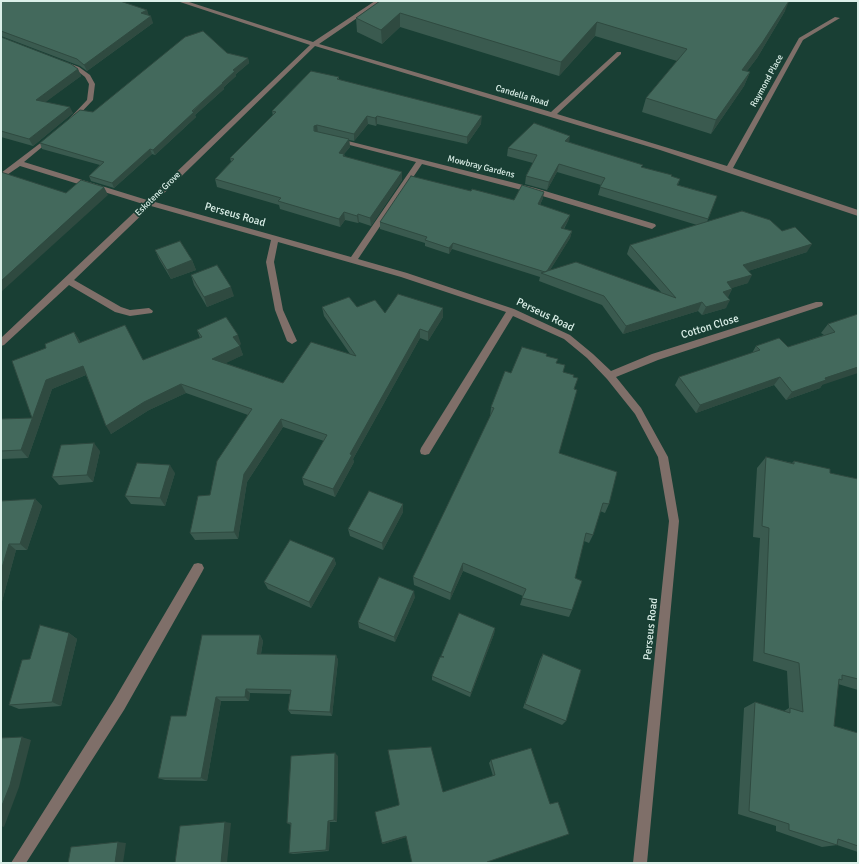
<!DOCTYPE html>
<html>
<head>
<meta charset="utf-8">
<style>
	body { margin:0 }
	#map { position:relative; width:859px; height:864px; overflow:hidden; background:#193f34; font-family:Signika,sans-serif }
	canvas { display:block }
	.frame { position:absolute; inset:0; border:2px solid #dcf0e9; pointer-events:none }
</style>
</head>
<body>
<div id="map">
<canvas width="859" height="864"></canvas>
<div class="frame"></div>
</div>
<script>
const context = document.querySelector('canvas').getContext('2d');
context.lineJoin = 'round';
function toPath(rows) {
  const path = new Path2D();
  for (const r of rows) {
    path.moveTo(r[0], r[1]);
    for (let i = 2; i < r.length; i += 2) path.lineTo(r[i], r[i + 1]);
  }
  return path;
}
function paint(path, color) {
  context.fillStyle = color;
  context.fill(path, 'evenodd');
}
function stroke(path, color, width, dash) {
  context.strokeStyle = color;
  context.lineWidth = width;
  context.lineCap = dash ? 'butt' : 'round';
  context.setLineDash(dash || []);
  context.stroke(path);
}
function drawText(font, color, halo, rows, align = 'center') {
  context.font = font + ' Signika,sans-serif';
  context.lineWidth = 3.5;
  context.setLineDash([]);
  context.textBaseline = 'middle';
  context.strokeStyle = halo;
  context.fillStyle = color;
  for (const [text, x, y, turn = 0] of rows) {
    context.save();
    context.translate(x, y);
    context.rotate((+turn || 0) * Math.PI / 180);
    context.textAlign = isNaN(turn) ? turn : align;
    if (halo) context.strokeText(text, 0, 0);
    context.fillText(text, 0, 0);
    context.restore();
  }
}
paint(toPath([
	[177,1,186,1,313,42,375,1,382,1,319,44,551,112,617,52,621,52,621,54,557,114,727,166,799,38,835,17,840,18,803,40,733,168,858,210,858,216,660,150,315,46,155,202,351,257,416,162,334,141,332,140,336,138,535,188,655,224,656,226,652,229,529,192,422,164,358,259,407,273,514,309,570,335,593,354,611,371,652,354,816,302,822,302,823,304,822,306,658,360,616,377,641,408,668,457,679,521,647,863,633,863,669,521,658,457,635,414,607,379,587,358,564,339,513,316,429,454,425,455,421,454,420,451,421,448,506,312,401,277,278,242,274,262,283,310,297,341,292,344,287,341,275,310,266,262,271,240,151,206,74,280,121,307,130,310,149,308,153,311,152,313,130,316,115,312,69,285,4,345,1,346,1,338,143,204,20,166,1,179,1,173,51,135,53,136,53,138,24,162,147,200,310,45,177,1],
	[62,62,66,62,79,67,90,75,95,84,93,100,74,120,72,121,69,119,87,100,89,84,85,77,75,69,62,64,62,62],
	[198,563,202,564,204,568,202,572,124,710,26,863,11,863,114,700,194,564,198,563]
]), '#7f6f69');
paint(toPath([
	[1,1,147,10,148,15,153,23,87,71,80,66,1,36],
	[380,1,785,11,757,58,747,71,750,72,744,86,711,134,642,112,646,98,677,61,595,36,559,76,400,27,382,44,357,32,356,18],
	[1,37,78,69,81,76,45,102,73,113,33,146,1,137],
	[227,53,248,58,249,63,236,74,236,76,224,87,224,89,195,115,196,117,155,155,152,154,114,188,91,181,89,176,100,165,42,149,40,143,93,112],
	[339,77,339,80,481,124,467,144,377,124,376,126,368,124,354,141,349,140,350,147,344,154,345,157,402,172,402,180,371,226,359,222,358,223,345,220,340,227,280,209,279,205,217,187,215,179,231,162,230,158,273,116,272,111],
	[569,142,642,167,680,179,678,185,717,196,707,222,782,231,807,252,748,271,748,283,731,288,732,289,728,297,726,308,702,315,698,311,623,334,602,305,539,281,540,277,452,249,449,254,425,246,425,243,380,229,380,222,471,191,514,200,543,198,540,205,570,215,568,221,564,229,572,231,570,238,550,270,661,292,627,254,630,245,697,225,598,195,601,185,557,172,547,190,525,184,526,176,533,163,507,156,508,148],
	[155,250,192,260,196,270,171,279,159,259],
	[191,275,234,296,207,307,194,285],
	[322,307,357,307,385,313,443,308,443,317,428,341,420,338,353,459,354,462,335,497,304,485,302,478,324,441,283,427,247,482,238,539,195,540,190,533,210,495,248,415,186,393,149,410,111,434,86,375,52,389,28,458,1,459,1,419,32,418,46,348,74,332,81,343,143,360,200,338,197,330,241,344,239,345,243,355,225,363,283,383,350,354,324,316],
	[858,314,822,385,820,388,786,400,774,385,696,413,675,385,679,377,752,353,756,346,788,347,824,335,821,333,828,324],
	[546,356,556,363,565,365,563,372,574,377,575,390,559,453,609,504,605,513,600,511,593,535,589,543,584,541,575,578,572,610,569,617,520,605,523,596,463,571,450,600,414,585,413,577,490,417,491,407,511,373],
	[100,451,93,482,59,485,52,477],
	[766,457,792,463,794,461,830,473,858,479,858,690,838,684,834,726,858,733,858,852,837,845,822,847,776,831,776,826,738,814,744,708,755,702,784,711,789,708,787,671,753,661,760,538,753,537,757,468],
	[175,473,165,506,131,504,125,496],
	[35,499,42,506,27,550,16,550,1,605,1,501],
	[403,504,403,512,383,550,350,536,348,529],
	[334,558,336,564,311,608,268,589,264,582],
	[415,597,395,642,359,628,358,622],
	[495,628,494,634,470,697,432,680,432,676,441,656],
	[69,633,77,639,61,706,19,709,9,705],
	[260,635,263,641,261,654,336,655,338,660,332,716,291,714,288,710,290,694,250,693,249,701,221,701,207,781,165,780,158,778,186,716],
	[543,654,566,721,562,725,523,708,540,659],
	[338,756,337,822,330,822,329,851,293,854,289,853,291,825,287,823],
	[491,760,550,804,569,834,406,837,383,844,382,843,443,792,493,776,489,763]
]), '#3a5a4f');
paint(toPath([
	[789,1,785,11,757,58,737,84,742,70],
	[147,10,149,16,141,13],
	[400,13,400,27,382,44,381,30],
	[151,16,153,23,87,71,84,65],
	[597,22,595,36,559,76,561,62],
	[248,58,249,63,236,74,236,76,224,87,224,89,195,115,196,117,155,155,153,150,222,83,233,70],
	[78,69,81,76,39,107,36,100],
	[750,72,744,86,711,134,716,120],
	[70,107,73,113,33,146,29,139],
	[367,116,368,124,354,141,354,134],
	[377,116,377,124,376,126,375,118],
	[482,116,481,124,467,144,467,137],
	[317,125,318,133,316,138,314,126],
	[570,136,569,144,565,141],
	[349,139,350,147,344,154,345,162,339,153],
	[150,149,152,154,114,188,112,183],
	[559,164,557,172,547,190,549,182],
	[402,172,402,180,371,226,370,218],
	[104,187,108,195,1,292,1,281],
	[544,192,543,198,537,211,538,204],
	[344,212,345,220,340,227,339,219],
	[358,214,359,222,358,223,357,216],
	[570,215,568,221,560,234,561,228],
	[572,231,570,238,547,275,546,272],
	[453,243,452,249,449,254,449,248],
	[812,244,807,252,739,274,743,265],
	[192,260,196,270,171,279,167,270],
	[752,275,748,283,723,291,727,282],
	[231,287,234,296,207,307,204,297],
	[732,289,728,297,719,300,723,292],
	[730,300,726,308,702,315,706,307],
	[702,302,698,311,623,334,626,326],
	[443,308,443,317,428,341,428,332],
	[420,329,420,338,353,459,354,462,335,497,333,489,350,454],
	[74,332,80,341,85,352,79,343],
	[238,335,241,344,237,346,233,337],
	[240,346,243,355,216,368,212,359],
	[83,366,88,374,52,389,28,458,21,450,46,380],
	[858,367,858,373,822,385,820,388,786,400,792,392,825,378],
	[780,377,774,385,696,413,700,405],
	[181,384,186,393,149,410,111,434,106,426,144,402],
	[281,419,283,427,247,482,238,539,234,532,244,474],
	[94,443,100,451,93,482,87,475],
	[170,465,175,473,165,506,160,498],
	[35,499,42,506,27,550,20,544],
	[403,504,403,512,383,550,382,543],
	[9,544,16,550,1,605,1,571],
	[334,558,336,564,311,608,309,602],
	[463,563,463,571,450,600,451,593],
	[414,591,415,597,395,642,394,637],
	[495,628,494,634,470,697,471,693],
	[69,633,77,639,61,706,52,702],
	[260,635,263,641,260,659,257,654],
	[336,655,338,660,332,716,330,712],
	[246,689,250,693,249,701,245,697],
	[216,697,221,701,207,781,201,778],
	[22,737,31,740,19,787,4,827,1,826,1,808],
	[335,753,338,756,337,822,334,820],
	[328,821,330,822,329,851,326,850],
	[225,822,231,823,227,863,221,863],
	[406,836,407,837,383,844,382,843],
	[118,842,126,843,123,863,115,863]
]), '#2f4a40');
const building = toPath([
	[1,1,120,1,147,10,141,13,151,16,84,65,77,59,1,31,1,1],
	[380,1,789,1,762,43,742,70,750,72,716,120,646,98,687,49,597,22,561,62,400,13,381,30,356,18,380,1],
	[203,31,227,53,248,58,233,70,235,71,222,83,223,83,192,111,194,112,153,150,150,149,112,183,89,176,104,162,40,143,80,110,93,112,185,37,203,31],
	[1,37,71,64,78,69,36,100,70,107,29,139,1,131,1,37],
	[311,71,339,77,337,79,482,116,467,137,377,116,375,118,367,116,354,134,317,125,314,126,314,131,349,139,339,153,344,154,343,156,402,172,370,218,358,214,357,216,344,212,339,219,278,201,281,198,215,179,234,159,230,158,276,112,272,111,311,71],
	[534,123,570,136,565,141,643,165,641,167,672,175,671,176,680,179,677,185,717,196,708,219,600,187,605,178,559,164,549,182,526,176,537,155,508,148,534,123],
	[1,172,66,193,81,180,104,187,1,281,1,172],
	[411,176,471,191,472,189,514,200,522,185,544,192,538,204,570,215,561,228,572,231,547,271,545,272,453,243,449,248,425,240,427,237,380,222,411,176],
	[742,211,770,220,782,231,795,227,812,244,743,265,752,275,727,282,732,289,723,292,730,300,706,307,702,302,626,326,604,296,541,273,576,262,676,298,630,245,742,211],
	[180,241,192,260,167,270,155,250,180,241],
	[217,265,231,287,204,297,191,275,217,265],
	[398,294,443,308,428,332,420,329,350,454,352,455,333,489,302,478,327,435,281,419,244,474,234,532,190,533,198,496,210,495,217,461,252,409,181,384,144,402,106,426,83,366,46,380,21,450,1,451,1,419,32,418,12,361,46,348,45,344,74,332,79,343,125,325,143,360,202,337,197,330,226,317,238,335,233,337,240,346,212,359,283,383,311,342,356,356,322,307,349,297,357,307,375,300,385,313,398,294],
	[858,314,858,367,825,378,826,380,792,392,780,377,700,405,679,377,760,350,756,346,779,338,788,347,835,332,828,324,858,314],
	[522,347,547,354,546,356,558,359,556,363,565,365,563,372,574,375,573,377,578,378,574,389,577,390,559,453,617,472,609,504,603,503,593,535,586,533,575,578,582,581,572,610,522,598,526,589,463,563,451,593,413,577,494,408,491,407,505,371,511,373,522,347],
	[94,443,87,475,52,477,61,445,94,443],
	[766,457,794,464,794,461,830,469,830,473,858,479,858,679,842,675,842,680,839,679,834,726,858,733,858,846,838,839,837,845,789,830,789,824,749,811,755,702,790,713,790,708,803,712,799,663,764,653,769,528,762,526,766,457],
	[137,463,170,465,160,498,125,496,137,463],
	[369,491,403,504,382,543,348,529,369,491],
	[35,499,20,544,9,544,1,571,1,501,35,499],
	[290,540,334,558,309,602,264,582,290,540],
	[379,577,414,591,394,637,358,622,379,577],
	[459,613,495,628,471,693,432,676,440,657,444,657,441,656,459,613],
	[40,625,69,633,52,702,9,705,22,660,30,659,40,625],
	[202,635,260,635,257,654,336,655,330,712,288,710,291,690,246,689,245,697,216,697,201,778,158,778,171,716,186,716,202,635],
	[543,654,581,670,566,721,525,704,543,654],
	[22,737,10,785,1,808,1,738,22,737],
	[431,747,443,792,495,775,491,760,531,748,550,804,558,802,569,834,487,862,488,863,412,863,406,836,382,843,375,812,399,805,399,803,388,750,431,747],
	[335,753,334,820,328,821,326,850,289,853,291,823,287,823,291,756,335,753],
	[225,822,221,863,175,863,180,826,225,822],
	[118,842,115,863,68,863,71,847,118,842]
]);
paint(building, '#43695c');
stroke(building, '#2f4a40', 1);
drawText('9px', '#dcf0e9', '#193f34', [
	["Raymond Place",767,81,-61],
	["Candella Road",522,96,17],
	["Mowbray Gardens",481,167,14],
	["Eskotene Grove",158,194,-44]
]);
drawText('11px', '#dcf0e9', '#193f34', [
	["Perseus Road",235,215,16],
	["Perseus Road",545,315,26],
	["Cotton Close",710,327,-17],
	["Perseus Road",651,629,-84]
]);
</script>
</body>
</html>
